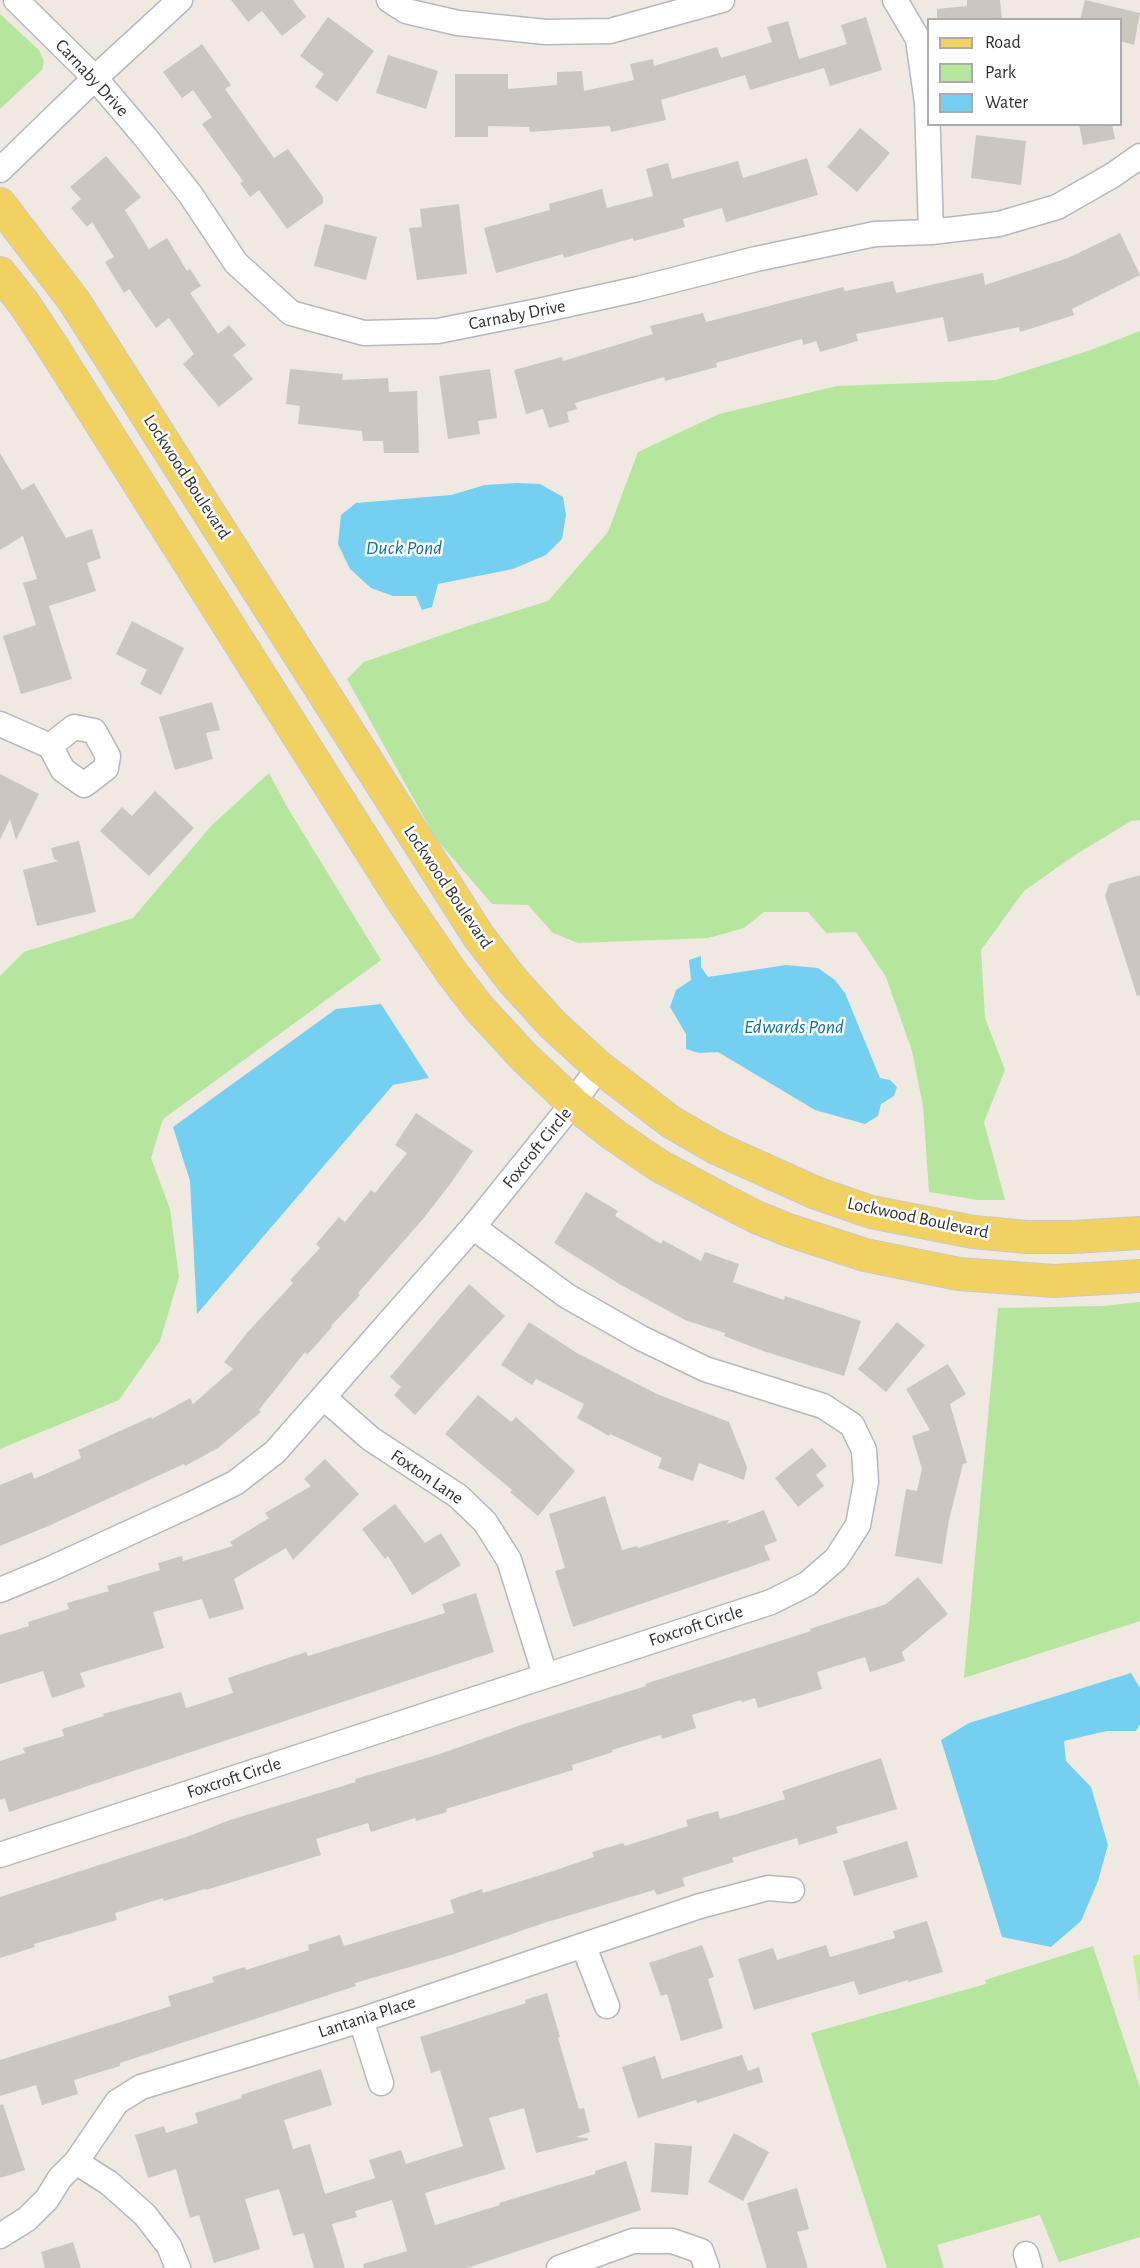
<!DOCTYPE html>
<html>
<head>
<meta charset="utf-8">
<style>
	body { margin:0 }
	#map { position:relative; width:1140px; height:2268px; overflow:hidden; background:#efe9e1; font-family:"Alegreya Sans",sans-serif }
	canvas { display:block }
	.legend { position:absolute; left:927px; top:18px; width:195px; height:108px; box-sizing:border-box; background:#fff; border:2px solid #ababab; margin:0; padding:8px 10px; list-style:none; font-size:18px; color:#2e2e2e }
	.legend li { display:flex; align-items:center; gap:12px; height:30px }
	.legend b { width:30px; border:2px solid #ababab }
</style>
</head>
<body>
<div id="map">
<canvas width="1140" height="2268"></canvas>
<ul class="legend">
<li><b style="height:8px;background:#f2d163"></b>Road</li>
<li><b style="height:16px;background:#b6e59e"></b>Park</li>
<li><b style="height:16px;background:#75cff0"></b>Water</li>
</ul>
</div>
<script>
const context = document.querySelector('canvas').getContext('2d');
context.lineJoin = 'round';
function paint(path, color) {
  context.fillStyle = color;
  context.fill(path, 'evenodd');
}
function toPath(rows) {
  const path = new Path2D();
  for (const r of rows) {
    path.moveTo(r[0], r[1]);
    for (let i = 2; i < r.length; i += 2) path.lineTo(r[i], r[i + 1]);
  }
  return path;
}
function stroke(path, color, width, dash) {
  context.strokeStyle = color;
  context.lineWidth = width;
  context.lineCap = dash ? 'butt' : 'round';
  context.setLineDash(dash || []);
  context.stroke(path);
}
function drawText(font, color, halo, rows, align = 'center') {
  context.font = font + ' "Alegreya Sans",sans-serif';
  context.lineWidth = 5;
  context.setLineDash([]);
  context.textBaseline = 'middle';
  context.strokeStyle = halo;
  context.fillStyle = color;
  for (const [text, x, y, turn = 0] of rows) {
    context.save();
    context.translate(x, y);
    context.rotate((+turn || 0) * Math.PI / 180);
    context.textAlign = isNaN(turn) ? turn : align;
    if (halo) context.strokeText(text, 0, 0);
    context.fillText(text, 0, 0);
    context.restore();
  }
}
paint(toPath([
	[0,14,39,50,44,62,42,70,0,109],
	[1140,331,1140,820,1131,821,1075,855,1024,891,981,950,985,1018,1005,1070,984,1122,1005,1200,978,1200,929,1192,923,1106,912,1051,886,977,856,932,826,933,808,912,764,912,744,928,708,938,578,943,553,933,528,905,492,904,436,839,347,679,364,662,471,625,548,601,608,532,638,452,719,414,837,386,996,380,1088,351],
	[269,773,286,805,381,960,163,1119,151,1158,170,1209,179,1277,160,1341,119,1400,0,1449,0,976,24,952,133,918,211,826],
	[1140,1302,1140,1621,964,1678,998,1308,1103,1306],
	[1093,1946,1140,2088,1140,2237,1059,2262,1040,2215,937,2245,944,2268,887,2268,811,2033,986,1984,985,1980]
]), '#b6e59e');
paint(toPath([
	[1140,1954,1140,2003,1133,1956]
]), '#c9ec9a');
paint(toPath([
	[517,483,540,484,563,497,566,515,562,539,546,555,513,569,438,584,432,607,422,610,416,596,393,596,371,588,350,569,338,544,341,515,356,503,451,495,485,485],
	[701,956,701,967,708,977,786,965,818,968,835,980,845,993,880,1078,890,1080,897,1087,894,1096,881,1104,878,1116,865,1124,815,1110,718,1052,699,1053,686,1049,686,1034,670,1007,676,990,691,980,689,960],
	[381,1004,429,1078,393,1085,197,1314,190,1181,173,1127,336,1009],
	[1131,1673,1140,1688,1140,1724,1136,1731,1107,1731,1064,1741,1066,1761,1091,1787,1108,1845,1098,1881,1081,1921,1051,1947,1002,1937,941,1740,969,1723]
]), '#75cff0');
paint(toPath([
	[231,0,293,0,306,17,282,36,262,11,248,22],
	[967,0,1000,0,1002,20,937,20,937,9,967,6],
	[1085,0,1140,13,1134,45,1120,41,1120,20,1080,20],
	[328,17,374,51,337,102,315,87,324,74,300,56],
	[866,17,882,70,830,86,824,68,750,90,745,75,661,100,666,120,611,132,610,126,530,132,529,127,488,126,488,137,455,137,455,74,508,74,508,89,557,85,557,72,582,71,584,91,634,80,630,64,653,59,654,66,717,47,721,58,772,42,767,27,788,21,799,59,847,44,841,25],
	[202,44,231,85,225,89,274,158,288,149,323,197,323,203,287,229,259,190,250,197,240,183,243,181,202,124,212,117,193,90,182,98,163,72],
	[388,55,438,71,426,109,376,93],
	[1079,124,1112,124,1115,139,1083,145],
	[860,128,890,153,857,192,827,167],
	[976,135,1026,141,1021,185,971,178],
	[106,156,141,197,125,210,149,249,167,238,187,271,190,269,201,286,190,293,218,334,229,325,246,345,233,355,253,379,219,407,183,364,194,354,169,318,156,328,129,289,124,293,105,262,114,257,92,222,87,227,71,208,81,199,70,187],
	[807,158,818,195,726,222,722,208,683,219,685,227,634,241,633,238,564,258,563,254,496,273,484,228,550,210,549,204,602,189,607,208,653,196,646,169,668,163,672,179,738,161,743,178],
	[459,204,467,274,417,280,409,228,422,227,420,209],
	[325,224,377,237,366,280,314,266],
	[1120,233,1140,275,1072,309,1074,315,1020,332,1019,327,948,342,943,317,856,334,858,341,820,352,816,341,803,345,802,339,716,363,717,367,665,381,664,377,575,403,577,409,567,412,569,422,549,428,543,409,526,414,514,370,562,357,563,361,653,334,650,326,703,313,706,322,843,287,845,291,893,281,896,293,983,273,985,285,1068,258],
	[290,369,343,374,342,380,388,378,389,392,417,391,419,453,384,453,383,441,363,441,362,431,298,424,300,406,286,404],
	[490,369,497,418,478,421,480,434,448,439,439,376],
	[0,453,22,490,34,483,66,538,92,529,101,558,87,563,96,591,49,606,72,679,21,694,3,636,36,625,23,583,37,579,23,536,0,550],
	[132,621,184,648,161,695,140,684,147,670,116,654],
	[212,702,220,730,206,733,213,759,175,770,159,717],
	[0,774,39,794,16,840,10,819,0,840],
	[155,791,194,828,149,876,100,831,122,807,132,816],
	[79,841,96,912,37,926,23,870,58,861,54,859,51,848],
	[1140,875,1140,995,1137,996,1105,896,1109,884],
	[416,1113,473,1151,451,1183,423,1219,358,1293,360,1295,331,1326,332,1327,307,1355,305,1352,259,1410,261,1412,218,1448,185,1466,184,1464,53,1524,0,1546,0,1485,32,1472,34,1479,81,1458,78,1450,151,1417,152,1419,190,1398,193,1404,233,1369,224,1362,247,1333,293,1283,290,1280,320,1248,316,1244,339,1217,345,1222,371,1190,375,1193,407,1153,395,1145],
	[586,1192,618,1211,615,1216,661,1244,663,1240,701,1261,705,1252,739,1264,733,1282,784,1300,785,1296,861,1321,844,1376,766,1352,724,1336,725,1333,685,1320,621,1285,554,1243],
	[469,1284,505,1316,415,1415,394,1395,401,1387,390,1377],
	[529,1322,577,1353,657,1394,729,1422,747,1467,744,1480,699,1463,693,1481,658,1468,662,1458,610,1434,609,1436,577,1418,584,1404,536,1379,532,1385,501,1365],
	[897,1322,925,1345,886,1392,858,1369],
	[948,1364,966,1394,950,1404,967,1463,963,1464,949,1520,942,1564,895,1556,906,1489,917,1491,922,1469,912,1436,930,1430,906,1389],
	[478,1395,511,1422,516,1417,575,1471,538,1516,510,1492,512,1490,445,1434],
	[812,1448,827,1466,816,1475,824,1486,798,1507,775,1478],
	[325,1459,359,1494,293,1560,286,1548,234,1579,244,1609,209,1619,202,1599,153,1612,164,1648,80,1673,85,1687,52,1698,43,1671,0,1684,0,1635,29,1626,28,1622,69,1609,67,1603,109,1591,107,1586,160,1570,158,1563,182,1556,183,1561,233,1546,230,1542,269,1518,265,1513,311,1486,304,1479],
	[605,1496,622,1550,637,1546,638,1548,722,1521,729,1520,727,1524,764,1510,777,1541,764,1546,770,1560,573,1627,555,1571,565,1568,549,1514],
	[395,1504,425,1543,441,1533,461,1565,412,1595,388,1556,385,1559,362,1529],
	[918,1577,948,1614,902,1652,905,1661,870,1672,865,1657,817,1672,822,1689,758,1708,755,1698,742,1702,741,1700,692,1715,696,1728,662,1739,661,1735,612,1750,613,1752,572,1765,573,1770,446,1809,447,1812,416,1821,415,1818,371,1832,368,1823,316,1839,321,1855,206,1890,205,1889,164,1901,163,1898,115,1913,117,1920,34,1944,35,1947,0,1958,0,1897,189,1836,230,1820,356,1782,355,1779,440,1754,521,1725,646,1686,645,1684,811,1631,810,1629,886,1604],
	[476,1593,494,1652,9,1812,5,1798,0,1800,0,1761,25,1753,23,1748,64,1736,62,1729,104,1716,103,1714,181,1692,186,1708,233,1693,228,1678,306,1652,308,1656,445,1613,442,1604],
	[881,1758,897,1809,836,1827,838,1833,799,1845,797,1838,732,1858,734,1862,682,1878,685,1886,657,1895,654,1890,544,1923,451,1955,355,1983,356,1986,120,2063,120,2066,74,2080,78,2094,42,2105,36,2085,0,2096,0,2060,171,2006,168,1996,214,1982,212,1977,245,1967,246,1970,309,1950,308,1945,340,1935,344,1946,454,1913,450,1900,482,1889,483,1893,547,1873,594,1857,592,1852,623,1843,625,1846,688,1826,686,1820,718,1811,720,1819,785,1799,782,1791],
	[907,1841,918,1877,854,1896,843,1861],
	[927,1921,943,1972,908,1982,908,1980,859,1995,854,1981,754,2010,738,1959,773,1948,777,1960,826,1945,830,1957,895,1938,893,1931],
	[702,1945,714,1977,708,1979,723,2028,681,2041,667,1994,661,1996,649,1963],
	[547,1993,560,2037,558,2038,579,2109,584,2108,590,2132,576,2137,588,2138,588,2140,536,2153,524,2108,489,2118,505,2169,425,2193,435,2225,500,2205,499,2203,595,2174,595,2171,626,2161,641,2210,467,2268,364,2268,363,2264,407,2251,392,2200,355,2211,357,2217,332,2224,345,2268,314,2268,304,2233,293,2236,279,2189,245,2199,260,2249,214,2263,199,2215,190,2218,176,2169,148,2178,135,2135,164,2126,166,2133,198,2123,195,2113,242,2098,241,2095,321,2069,332,2105,284,2120,293,2149,310,2144,325,2194,375,2178,369,2160,401,2150,406,2164,463,2146,440,2070,431,2073,420,2037,526,2003,525,2000],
	[742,2055,748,2071,759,2067,763,2082,697,2103,696,2100,638,2118,622,2067,655,2056,662,2079],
	[3,2104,25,2170,0,2178,0,2105],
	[734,2133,769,2152,743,2201,708,2182],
	[655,2143,692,2146,688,2195,651,2192],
	[797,2188,809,2229,797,2232,808,2268,767,2268,747,2203],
	[73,2242,81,2268,45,2268,41,2252]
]), '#cbc7bf');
const minor = toPath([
	[16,0,95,78,146,138,190,194,236,263,291,313,364,333,438,331,538,311,638,289,756,259,875,234,931,232,999,224,1057,207,1113,175,1140,156],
	[389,0,406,11,458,23,546,32,610,31,722,0],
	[895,0,918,39,927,103,931,232],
	[0,170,95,78,180,0],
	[0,724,50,746,63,770,84,785,106,768,108,756,94,731,74,727,50,746],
	[323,1397,371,1439,458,1496,485,1522,509,1560,545,1675],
	[0,1590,48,1570,192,1504,235,1483,275,1452,473,1227,573,1103,599,1067],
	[0,1855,771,1602,807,1584,836,1559,858,1525,866,1482,864,1450,852,1425,823,1406,705,1369,641,1338,567,1296,473,1227],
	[584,1947,607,2006],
	[361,2020,381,2083],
	[76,2162,109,2183,145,2215,169,2246,178,2268],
	[0,2236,27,2219,47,2199,60,2178,76,2162,117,2102,141,2087,361,2020,700,1906,768,1888,792,1890],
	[1026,2254,1030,2268],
	[559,2268,633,2241,672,2241,701,2251,707,2268]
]);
const major = toPath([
	[0,204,74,301,479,937,513,981,553,1025,599,1067,671,1122,716,1148,816,1193,871,1212,973,1232,1027,1237,1073,1237,1140,1233],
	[0,273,25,305,54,349,400,897,452,973,478,1007,524,1057,573,1103,614,1135,658,1165,723,1200,756,1217,788,1230,865,1255,959,1274,1054,1281,1140,1276]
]);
stroke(minor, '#b4b7c1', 27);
stroke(major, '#c9c9c9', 34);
stroke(minor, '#fff', 24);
stroke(major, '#f2d163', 32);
drawText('18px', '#2e2e2e', '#fff', [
	["Carnaby Drive",92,78,47],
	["Carnaby Drive",517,315,-11],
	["Lockwood Boulevard",187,477,57],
	["Lockwood Boulevard",448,887,56],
	["Foxcroft Circle",537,1148,-51],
	["Lockwood Boulevard",918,1218,12],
	["Foxton Lane",427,1477,34],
	["Foxcroft Circle",696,1626,-18],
	["Foxcroft Circle",234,1778,-18],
	["Lantania Place",367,2017,-18]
]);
drawText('italic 20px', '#0d6fa3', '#fff', [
	["Duck Pond",404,548],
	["Edwards Pond",794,1027]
]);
</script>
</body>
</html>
